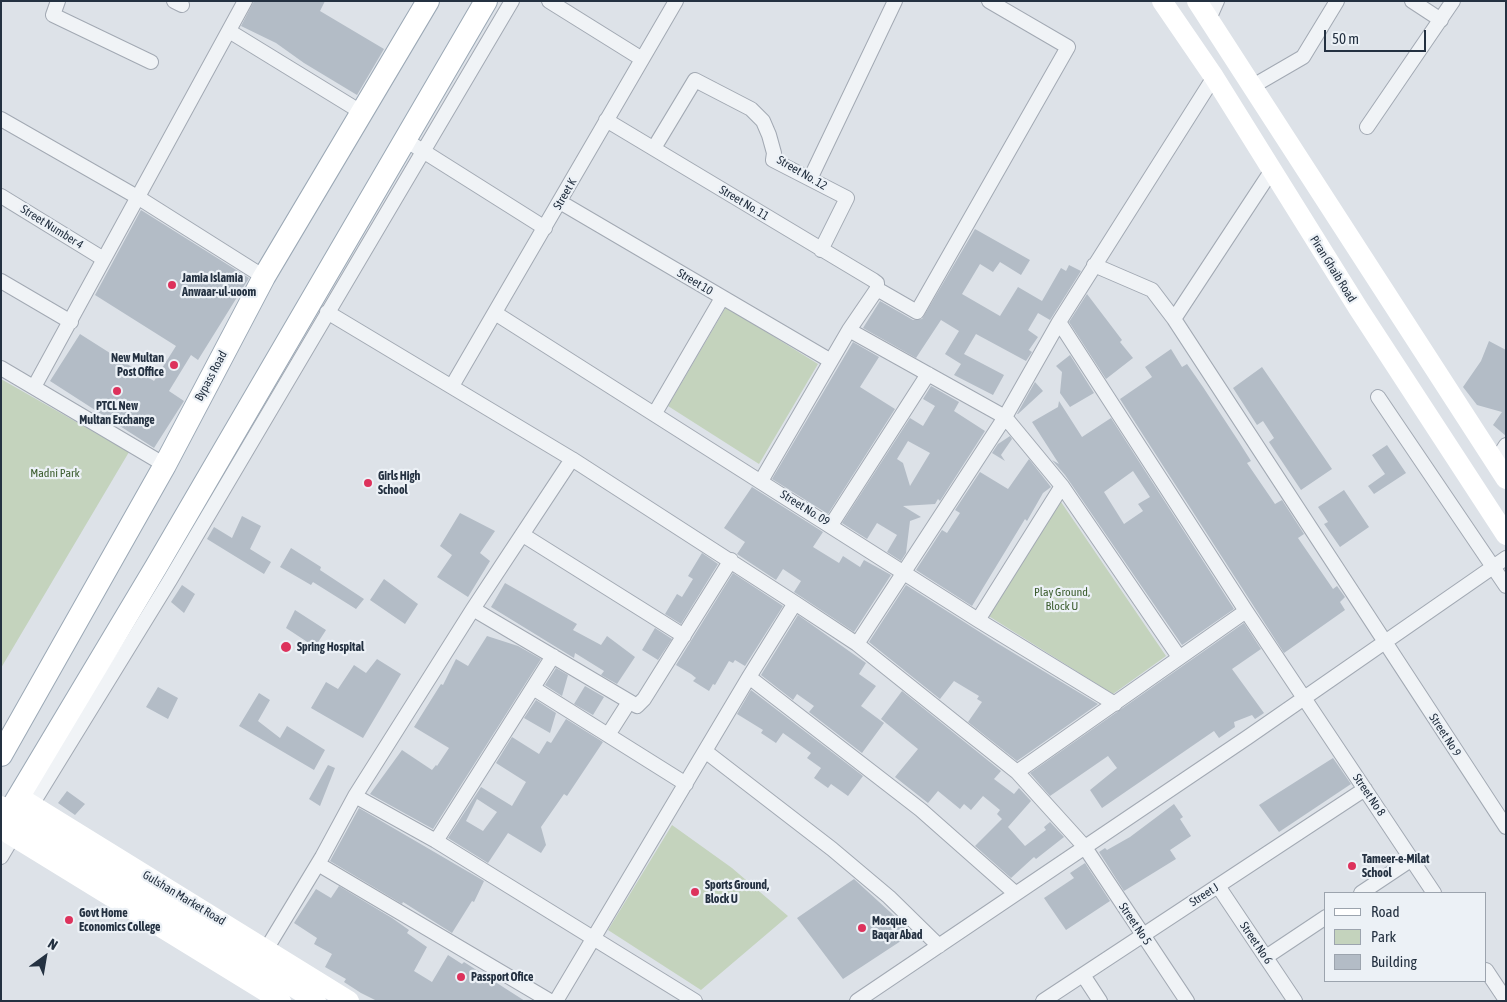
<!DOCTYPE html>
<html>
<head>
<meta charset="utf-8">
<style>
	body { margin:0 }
	#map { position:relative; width:1507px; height:1002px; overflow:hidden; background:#dde2e8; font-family:"Asap Condensed",sans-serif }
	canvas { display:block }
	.frame { position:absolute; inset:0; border:2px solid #243141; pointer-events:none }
	.legend { position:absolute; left:1324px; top:892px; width:162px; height:90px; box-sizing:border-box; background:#ecf1f6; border:1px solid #9ca4ae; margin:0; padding:6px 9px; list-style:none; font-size:15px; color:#243141 }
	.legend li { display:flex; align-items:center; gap:10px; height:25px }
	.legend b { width:25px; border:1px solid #9ca4ae }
	.north { position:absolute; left:20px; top:932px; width:50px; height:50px; -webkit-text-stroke:4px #ecf1f6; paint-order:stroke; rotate:32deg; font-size:14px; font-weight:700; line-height:20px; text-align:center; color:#243141 }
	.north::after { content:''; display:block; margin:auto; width:18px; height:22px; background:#243141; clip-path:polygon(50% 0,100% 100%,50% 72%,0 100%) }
	.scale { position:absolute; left:1324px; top:30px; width:102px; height:22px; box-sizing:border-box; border:2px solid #243141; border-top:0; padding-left:6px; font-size:15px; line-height:18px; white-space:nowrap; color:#243141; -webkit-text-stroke:4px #ecf1f6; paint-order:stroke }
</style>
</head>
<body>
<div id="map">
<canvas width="1507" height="1002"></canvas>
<div class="frame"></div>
<ul class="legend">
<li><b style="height:6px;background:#fff"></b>Road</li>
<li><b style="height:14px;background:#c4d3bd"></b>Park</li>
<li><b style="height:14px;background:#b3bcc6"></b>Building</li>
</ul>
<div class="north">N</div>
<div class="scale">50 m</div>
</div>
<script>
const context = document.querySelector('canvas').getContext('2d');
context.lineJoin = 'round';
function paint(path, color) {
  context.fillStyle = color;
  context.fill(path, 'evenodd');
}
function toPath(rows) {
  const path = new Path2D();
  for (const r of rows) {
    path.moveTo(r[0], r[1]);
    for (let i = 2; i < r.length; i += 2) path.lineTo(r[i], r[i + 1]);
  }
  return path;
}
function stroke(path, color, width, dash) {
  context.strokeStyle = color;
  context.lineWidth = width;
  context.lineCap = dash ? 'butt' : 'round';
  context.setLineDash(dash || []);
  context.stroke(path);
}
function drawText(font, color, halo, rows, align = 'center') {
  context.font = font + ' "Asap Condensed",sans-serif';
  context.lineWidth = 4.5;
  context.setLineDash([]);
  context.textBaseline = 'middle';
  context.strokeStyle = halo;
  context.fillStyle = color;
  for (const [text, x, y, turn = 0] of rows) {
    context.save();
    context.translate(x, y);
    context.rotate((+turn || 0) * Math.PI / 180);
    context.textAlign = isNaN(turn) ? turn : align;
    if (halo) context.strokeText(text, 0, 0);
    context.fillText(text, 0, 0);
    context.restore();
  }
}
paint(toPath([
	[726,307,818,364,759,464,668,406],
	[1,379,129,452,1,668],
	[1059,499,1166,656,1113,694,987,615],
	[672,825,732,868,788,916,701,990,608,930]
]), '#c4d3bd');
paint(toPath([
	[254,1,325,1,320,11,384,49,357,95,304,63,276,43,241,26],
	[141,210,249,278,198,360,191,355,169,391,184,401,154,448,50,381,80,334,154,381,176,346,95,295],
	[975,229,1030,260,1021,275,1000,262,993,272,980,264,962,294,1000,316,1018,287,1042,301,1061,268,1066,271,1069,265,1081,271,1050,320,1038,313,1028,330,1038,337,1029,350,1032,352,1026,361,976,334,964,354,1004,375,993,395,954,375,961,364,945,354,959,331,941,320,916,358,863,328,880,301,913,320,922,319],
	[1087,294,1122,340,1120,342,1133,358,1106,379,1069,322],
	[1489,341,1506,350,1506,436,1493,425,1502,412,1477,405,1463,387,1481,361],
	[853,342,879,357,860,387,895,409,828,514,772,479],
	[1171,349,1182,367,1187,364,1203,387,1239,442,1251,461,1247,463,1275,504,1282,500,1304,534,1298,538,1333,589,1337,586,1345,597,1340,602,1345,610,1284,653,1120,399,1152,377,1145,367],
	[1070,355,1094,393,1070,407,1060,393,1062,372,1056,366],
	[1262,367,1332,469,1301,490,1269,442,1274,438,1263,421,1257,425,1233,388],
	[1035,382,1043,391,1018,414,1017,414],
	[931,386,959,402,954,411,985,431,940,501,938,499,935,504,903,506,921,517,910,521,906,553,901,561,887,552,897,535,877,523,867,539,842,523,910,418,923,426,935,406,923,399],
	[908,441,930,453,910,486,903,463,897,459],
	[1059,401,1082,437,1111,418,1234,609,1182,645,1065,475,1052,460,1059,464,1032,422,1058,407],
	[1133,471,1150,497,1138,504,1143,511,1124,524,1104,492],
	[1010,436,1012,439,1001,455,1005,461,992,453,998,444],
	[1387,445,1406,473,1374,494,1368,486,1385,474,1372,455],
	[1029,459,1051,487,1043,493,1027,521,1025,519,972,606,916,570,942,530,947,533,960,513,955,510,980,472,1008,489],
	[752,487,823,532,813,547,839,563,843,556,860,567,864,560,891,575,854,632,794,592,801,581,783,569,776,580,737,554,745,542,724,528],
	[1344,490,1369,527,1340,547,1324,524,1328,522,1318,507],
	[460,513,495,531,480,553,490,561,468,597,437,577,452,555,440,546],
	[242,516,261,526,250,549,271,562,264,574,207,539,214,527,232,538],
	[291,548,321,567,320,570,364,599,356,609,313,582,311,585,280,567],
	[702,553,718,564,681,624,665,614,677,594,682,597,693,579,688,576],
	[733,573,783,606,745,666,735,660,733,663,729,661,715,685,713,684,709,691,693,681,696,678,691,674,676,665],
	[384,579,418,604,405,624,370,600],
	[505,583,577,624,573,630,601,645,607,636,635,657,617,684,601,675,604,671,575,653,574,658,491,607],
	[182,585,195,594,184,613,171,602],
	[906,585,997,643,1098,704,1017,761,968,722,982,702,977,699,979,696,954,681,940,699,869,642],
	[295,610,326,630,315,647,286,628],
	[798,615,866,663,859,674,876,686,861,706,884,723,862,753,809,712,814,706,797,694,793,700,761,675],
	[1244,623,1261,649,1232,669,1264,713,1255,719,1252,715,1234,722,1235,727,1219,738,1214,731,1102,808,1090,790,1117,768,1108,756,1050,796,1030,773],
	[655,628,672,639,658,660,642,650],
	[487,636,518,646,541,659,433,829,370,794,402,750,432,770,436,765,437,766,449,748,414,727,441,684,443,685,456,659,468,666],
	[377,659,401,674,363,738,311,708,326,682,338,689,354,665,366,673],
	[556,668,568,675,562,696,545,685],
	[585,686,604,697,593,715,574,704],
	[158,687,178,698,168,719,146,707],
	[751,690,863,776,848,796,831,784,828,788,814,778,821,768,807,758,811,753,783,733,776,743,761,733,763,730,737,714],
	[902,691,1001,771,994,779,1014,794,1019,788,1031,801,1008,827,1025,846,1046,830,1044,827,1050,822,1064,837,1036,859,1034,857,1011,878,975,846,1002,819,997,814,1000,810,983,796,971,810,964,804,960,809,938,791,928,803,895,777,918,749,881,719],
	[259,693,270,700,258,721,280,738,287,726,325,750,314,770,239,726],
	[536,700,556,713,550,733,524,718],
	[566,719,603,742,567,796,564,794,541,827,546,845,541,853,508,833,488,863,448,838,481,787,512,806,526,782,496,763,512,737,539,754,547,741,551,743],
	[477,799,497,812,483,831,466,821],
	[1333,758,1351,784,1279,832,1259,805],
	[328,765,335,768,320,806,309,799],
	[67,791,85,804,75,815,58,803],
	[1174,804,1183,817,1180,819,1191,836,1170,850,1176,859,1124,891,1099,852,1105,848,1107,850,1130,837],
	[359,808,484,881,474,902,472,901,452,933,403,902,402,904,330,861],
	[1085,863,1110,901,1066,930,1044,898,1074,878,1070,873],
	[854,879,913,933,843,979,797,918],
	[339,886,392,918,409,930,407,933,427,947,414,971,432,982,448,955,462,964,464,962,525,1001,377,1001,361,993,344,982,346,979,325,967,332,954,314,944,317,938,294,923,316,889,331,898]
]), '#b3bcc6');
const minor = toPath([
	[58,1,53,15,151,62],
	[174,1,182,5],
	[549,1,642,59],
	[1412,1,1441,20],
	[1209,19,1217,1],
	[229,31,361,112],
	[1253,86,1303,57,1337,1],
	[1,119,139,198,264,277],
	[606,120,873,280,877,283,877,289],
	[1367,127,1453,1],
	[415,146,545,228],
	[654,148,695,80,751,109,763,121,769,135,774,153,773,160,847,198,821,250],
	[810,179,895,1],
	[1,196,102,258],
	[560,202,831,361],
	[1094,265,1152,290,1174,319,1506,827],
	[1,281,71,322],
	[877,289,917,312,1068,47,989,1],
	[327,312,572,459,795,603,857,644,1017,772,1084,846,1187,1001],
	[495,313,978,620,1115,704],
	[1174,319,1272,170],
	[1059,322,1246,611,1434,893],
	[849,330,1005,417,1062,486,1179,657],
	[1,368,165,465],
	[452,386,676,1],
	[34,387,245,1],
	[1378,397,1506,586],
	[655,413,722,298],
	[1495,462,1506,445],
	[761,481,849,330,877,289],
	[831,525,928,374],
	[523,535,684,636],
	[473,609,637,706,644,699,731,560],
	[978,620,1062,486],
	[857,644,1005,417,1059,322,1214,77],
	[749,677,921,810,1015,893],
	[533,688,686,784],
	[608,735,629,702],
	[705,751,832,849,889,897,939,946],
	[1017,772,1246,611],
	[355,796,436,841,695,1001],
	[28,811,170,580,512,1],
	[436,841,553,656],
	[1,857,17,830],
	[318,864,550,1001],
	[1218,886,1295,1001],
	[1361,893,1412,859],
	[267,948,322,857,355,796,473,609,572,459],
	[1266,957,1326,917],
	[1486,970,1506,1000],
	[1083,975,1100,1001],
	[556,1001,749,677,795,603],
	[857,1001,1248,737,1506,558],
	[1043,1001,1365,789]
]);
const primary = toPath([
	[1,755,165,465,264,277,428,1],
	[1,826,156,567,486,1]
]);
stroke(minor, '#a2a9b3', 16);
stroke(primary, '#9ba8b5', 24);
stroke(minor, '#f0f3f6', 14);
stroke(toPath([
	[1162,1,1214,77,1358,308,1506,535],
	[1197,1,1506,479],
	[19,797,349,1001],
	[1,829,281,1001]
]), '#fff', 20);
stroke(primary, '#fff', 22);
stroke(toPath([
	[1,806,316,1001]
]), '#fff', 20);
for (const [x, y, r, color] of [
	[172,285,5,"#dd325c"],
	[174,365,5,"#dd325c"],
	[117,391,5,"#dd325c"],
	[368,483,5,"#dd325c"],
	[286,647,6,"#dd325c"],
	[1352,866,5,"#dd325c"],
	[695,892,5,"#dd325c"],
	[69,920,5,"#dd325c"],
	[862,928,5,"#dd325c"],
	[461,977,5,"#dd325c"]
]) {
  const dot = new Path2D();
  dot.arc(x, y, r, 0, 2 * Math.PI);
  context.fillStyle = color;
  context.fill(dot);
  stroke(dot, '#ecf1f6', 2);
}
drawText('12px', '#243141', '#ecf1f6', [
	["Street No. 12",802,173,30],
	["Street K",565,194,-60],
	["Street No. 11",744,203,31],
	["Street Number 4",52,227,32],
	["Piran Ghaib Road",1333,269,58],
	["Street 10",695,282,31],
	["Bypass Road",211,376,-62],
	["Street No. 09",805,508,32],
	["Street No 9",1445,735,57],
	["Street No 8",1369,795,56],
	["Street J",1204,895,-33],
	["Gulshan Market Road",184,898,31],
	["Street No 5",1135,924,56],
	["Street No 6",1256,943,56]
]);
drawText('bold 12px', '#243141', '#ecf1f6', [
	["Jamia Islamia",182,278],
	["Anwaar-ul-uoom",182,292],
	["New Multan",164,358,"right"],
	["Post Office",164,372,"right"],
	["PTCL New",117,406,"center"],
	["Multan Exchange",117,420,"center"],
	["Girls High",378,476],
	["School",378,490],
	["Spring Hospital",297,647],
	["Tameer-e-Milat",1362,859],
	["School",1362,873],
	["Sports Ground,",705,885],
	["Block U",705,899],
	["Govt Home",79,913],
	["Economics College",79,927],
	["Mosque",872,921],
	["Baqar Abad",872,935],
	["Passport Ofice",471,977]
], 'left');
drawText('12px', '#3d5e30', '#ecf1f6', [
	["Madni Park",55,473],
	["Play Ground,",1062,592],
	["Block U",1062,606]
]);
</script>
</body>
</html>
